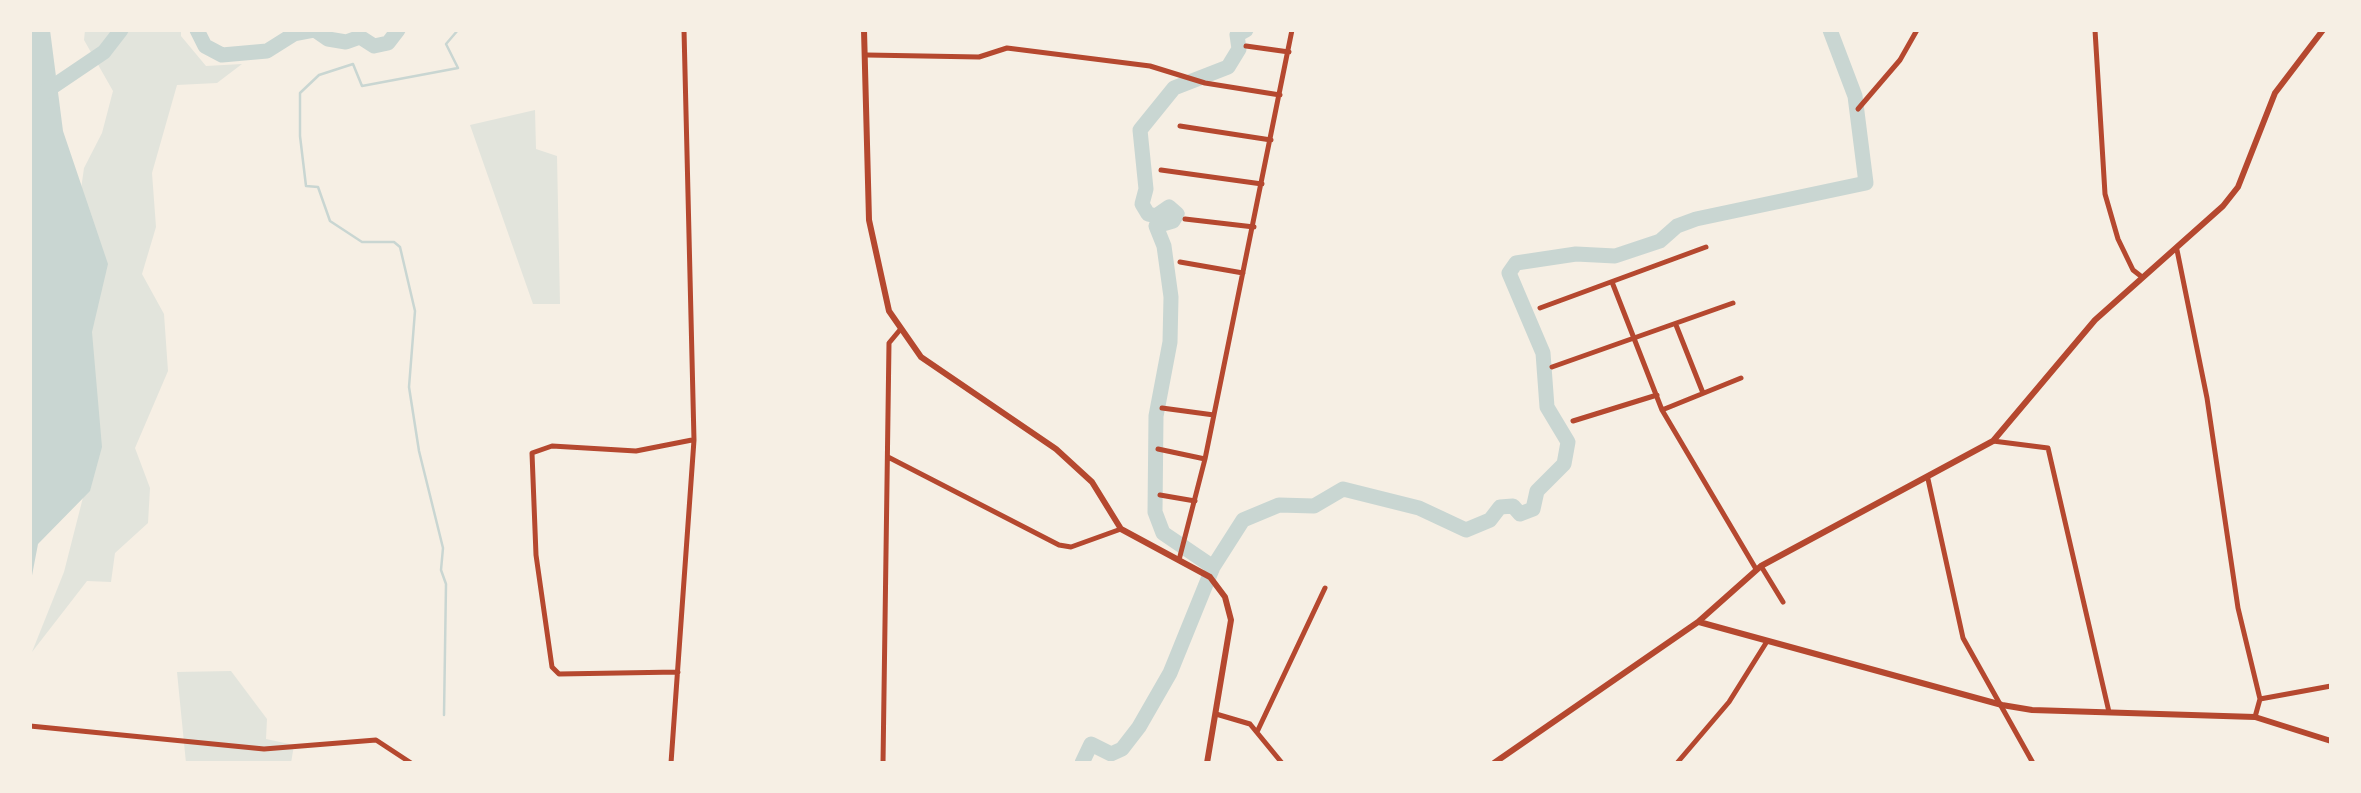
<!DOCTYPE html>
<html>
<head>
<meta charset="utf-8">
<style>
	body { margin:0 }
	#map { position:relative; width:2361px; height:793px; overflow:hidden; background:#f6efe4; font-family:Figtree,sans-serif }
	canvas { display:block }
	.frame { position:absolute; inset:0; border:32px solid #f6efe4; pointer-events:none }
</style>
</head>
<body>
<div id="map">
<canvas width="2361" height="793"></canvas>
<div class="frame"></div>
</div>
<script>
const context = document.querySelector('canvas').getContext('2d');
context.lineJoin = 'round';
function paint(path, color) {
  context.fillStyle = color;
  context.fill(path, 'evenodd');
}
function toPath(rows) {
  const path = new Path2D();
  for (const r of rows) {
    path.moveTo(r[0], r[1]);
    for (let i = 2; i < r.length; i += 2) path.lineTo(r[i], r[i + 1]);
  }
  return path;
}
function stroke(path, color, width, dash) {
  context.strokeStyle = color;
  context.lineWidth = width;
  context.lineCap = dash ? 'butt' : 'round';
  context.setLineDash(dash || []);
  context.stroke(path);
}
paint(toPath([
	[85,30,181,30,181,36,206,66,242,64,217,83,177,85,152,173,156,227,142,274,164,314,168,371,135,448,150,488,148,523,115,553,111,582,87,581,32,652,64,572,91,466,74,239,84,168,102,133,113,91,84,40],
	[535,110,536,149,557,156,560,304,533,304,470,125],
	[231,671,267,719,266,739,294,745,291,763,186,763,177,672]
]), '#e2e4dc');
paint(toPath([
	[30,30,50,30,63,131,108,264,92,332,102,447,90,491,38,544,30,586]
]), '#c9d6d2');
stroke(toPath([
	[444,715,446,584,441,570,443,548,419,451,409,387,415,311,400,247,394,242,362,242,330,221,318,187,306,186,300,136,300,93,319,75,353,64,362,86,458,68,446,44,458,30]
]), '#c9d6d2', 2.5);
stroke(toPath([
	[197,30,205,46,222,55,267,51,294,34,315,30],
	[315,30,328,39,346,42,360,37,374,46,388,43,398,30],
	[30,102,104,52,121,30],
	[1213,567,1163,533,1155,512,1156,416,1170,342,1171,297,1164,246,1156,226,1173,221,1177,214,1169,207,1156,216,1148,214,1142,204,1146,189,1140,130,1174,88,1228,67,1239,49,1237,35,1246,30],
	[1082,763,1091,744,1111,754,1122,749,1139,727,1170,673,1213,567,1243,520,1279,505,1314,506,1343,489,1419,508,1466,530,1490,520,1500,507,1513,506,1520,514,1533,509,1537,491,1564,464,1568,442,1547,407,1543,353,1509,273,1516,263,1576,254,1615,256,1660,241,1677,226,1696,219,1866,183,1855,96,1830,30]
]), '#c9d6d2', 15);
stroke(toPath([
	[2095,30,2105,194,2118,239,2133,270,2142,277],
	[1246,46,1289,52],
	[867,55,979,57,1007,48,1150,66,1205,83,1280,95],
	[1858,109,1900,60,1917,30],
	[1180,126,1271,140],
	[1161,170,1262,184],
	[1185,219,1254,227],
	[2177,250,2207,398,2238,608,2260,699,2255,717],
	[1180,262,1243,273],
	[1612,282,1662,410,1756,569],
	[1540,308,1706,247],
	[1676,325,1703,393],
	[1552,367,1733,303],
	[1162,408,1214,415],
	[1662,410,1741,378],
	[1573,421,1657,395],
	[1993,441,2048,448,2109,712],
	[1158,449,1205,459],
	[888,457,1059,545,1071,547,1121,529],
	[1928,479,1963,638,2033,763],
	[1160,495,1195,501],
	[1179,560,1205,459,1292,30],
	[1761,566,1783,602],
	[678,672,559,674,552,667,536,555,532,453,552,446,636,451,692,440],
	[2260,699,2331,686],
	[1216,714,1250,724,1282,763],
	[30,726,264,749,376,740,411,763],
	[1257,732,1325,588],
	[671,763,694,440,684,30],
	[883,763,889,343,899,331],
	[1677,763,1729,702,1766,643]
]), '#b5482f', 5);
stroke(toPath([
	[864,30,869,220,889,311,921,357,1056,449,1092,482,1121,529,1210,577,1225,597,1231,620,1207,763],
	[1699,622,2002,705,2032,710,2255,717,2331,741],
	[1494,763,1698,622,1761,566,1993,441,2095,320,2223,206,2238,187,2275,93,2323,30]
]), '#b5482f', 6);
</script>
</body>
</html>
